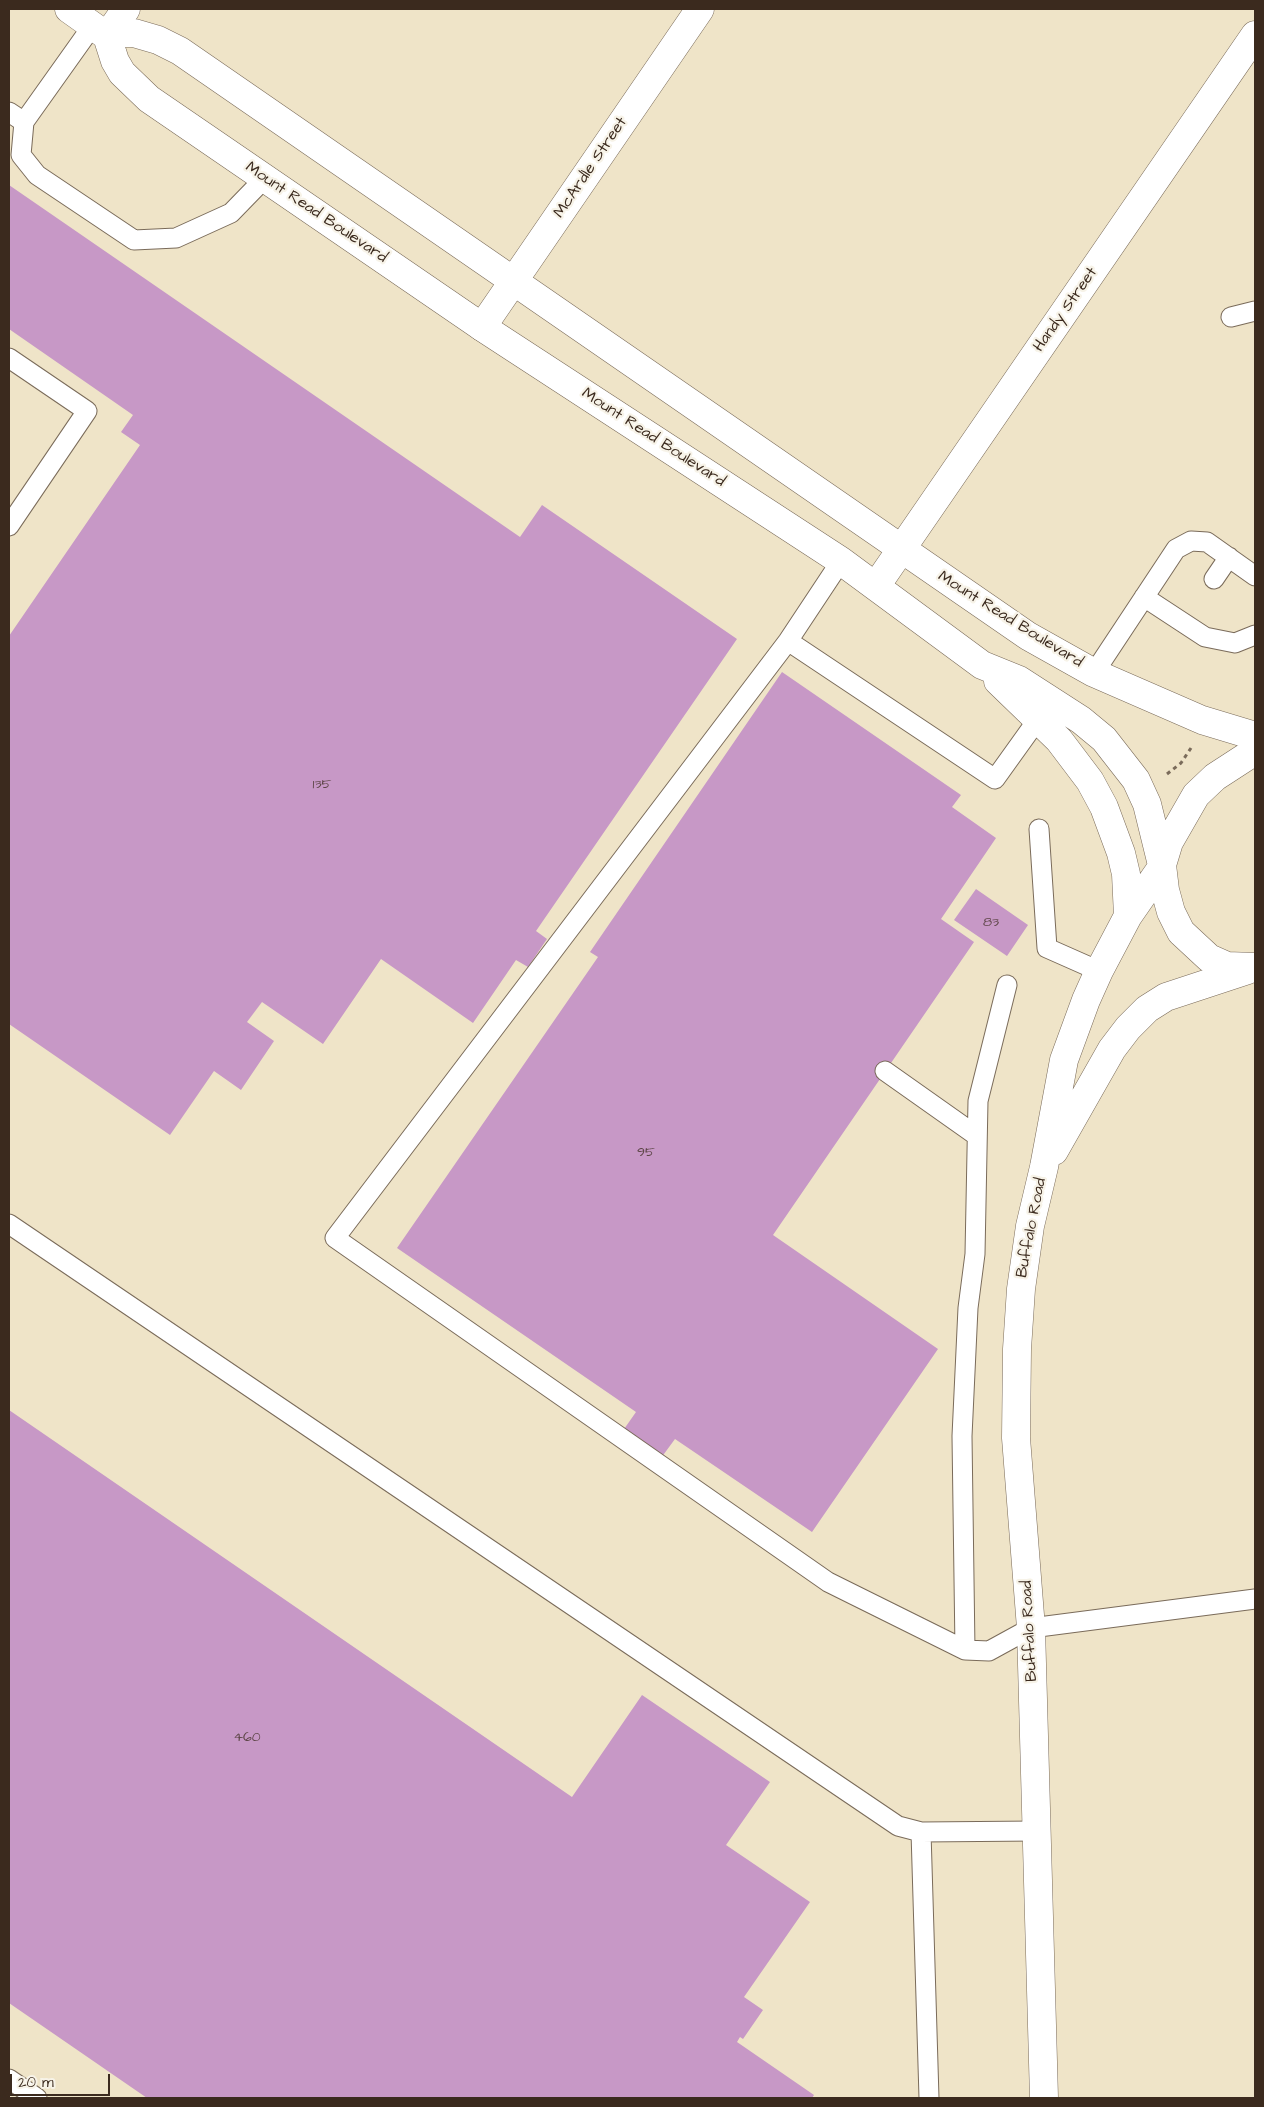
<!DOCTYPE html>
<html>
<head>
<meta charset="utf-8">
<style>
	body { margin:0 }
	#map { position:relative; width:1264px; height:2107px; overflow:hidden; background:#efe4c8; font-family:"Architects Daughter",sans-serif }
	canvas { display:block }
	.frame { position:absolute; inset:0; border:10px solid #3b2a1e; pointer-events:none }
	.scale { position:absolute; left:10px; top:2074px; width:100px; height:22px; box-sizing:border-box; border:2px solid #3b2a1e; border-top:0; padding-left:6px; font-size:15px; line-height:18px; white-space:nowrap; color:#3b2a1e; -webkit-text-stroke:4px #f7f3e8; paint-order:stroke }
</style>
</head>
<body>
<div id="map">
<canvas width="1264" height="2107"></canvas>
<div class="frame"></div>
<div class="scale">20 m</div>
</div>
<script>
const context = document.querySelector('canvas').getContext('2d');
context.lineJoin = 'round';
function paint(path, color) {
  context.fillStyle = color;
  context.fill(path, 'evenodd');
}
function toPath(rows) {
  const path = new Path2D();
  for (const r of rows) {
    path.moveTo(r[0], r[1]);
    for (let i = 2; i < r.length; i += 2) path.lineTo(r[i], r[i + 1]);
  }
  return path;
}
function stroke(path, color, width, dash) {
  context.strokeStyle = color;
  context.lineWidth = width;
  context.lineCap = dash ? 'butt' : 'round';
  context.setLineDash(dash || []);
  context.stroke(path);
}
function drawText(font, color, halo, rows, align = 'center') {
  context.font = font + ' "Architects Daughter",sans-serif';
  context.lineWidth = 4.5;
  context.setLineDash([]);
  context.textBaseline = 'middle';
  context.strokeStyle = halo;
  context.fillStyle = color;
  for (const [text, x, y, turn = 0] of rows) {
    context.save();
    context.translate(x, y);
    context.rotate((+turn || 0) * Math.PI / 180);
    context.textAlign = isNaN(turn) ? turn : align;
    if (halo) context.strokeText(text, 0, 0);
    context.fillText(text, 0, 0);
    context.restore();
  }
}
paint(toPath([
	[9,185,520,537,542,505,737,639,536,931,547,939,528,967,516,960,473,1023,381,959,323,1044,262,1002,247,1022,274,1041,241,1090,214,1071,170,1135,9,1024,9,636,140,445,121,432,133,415,9,329],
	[782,672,961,795,952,807,996,838,941,919,974,942,773,1235,938,1349,812,1532,675,1439,661,1458,622,1432,636,1412,397,1248,598,957,590,952],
	[976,889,1028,925,1007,956,954,920],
	[9,1410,572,1797,642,1695,770,1782,726,1845,810,1902,744,1997,763,2010,743,2039,740,2037,737,2042,814,2095,812,2098,147,2098,9,2003]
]), '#c798c6');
const service = toPath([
	[9,112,24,122,93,25],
	[24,122,21,155,37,175,134,240,176,238,231,213,265,178],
	[1231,317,1255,311],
	[9,358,87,411,9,526],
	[841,561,788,641,335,1238,828,1582,965,1650],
	[1214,579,1229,557],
	[1144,597,1205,637,1235,643,1255,635],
	[788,641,995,779,1038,719],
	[1094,673,1176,549,1191,541,1207,542,1255,576],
	[1039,829,1047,948,1099,971],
	[1007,985,978,1101,975,1254,968,1308,962,1436,965,1650,989,1651,1031,1628,1255,1599],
	[885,1071,977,1136],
	[9,1224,898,1826,921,1832,1037,1831],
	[921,1832,929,2098],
	[9,2079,37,2098]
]);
const minor = toPath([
	[107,36,126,9],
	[482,327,700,9],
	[876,586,1255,35]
]);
const secondary = toPath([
	[69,9,107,36,115,61,122,73,149,99,482,327,841,561,982,665,1019,680,1081,720,1104,739,1136,780,1147,804,1162,865],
	[107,36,122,33,134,33,158,40,180,51,1028,636,1094,673,1202,720,1255,736],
	[998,681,1059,740,1090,781,1104,807,1121,853,1126,874,1128,916],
	[1255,751,1215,777,1196,795,1169,842,1162,865,1165,890,1171,912,1181,932,1209,958,1227,966,1255,967],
	[1054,1151,1112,1049,1128,1028,1147,1009,1166,997,1248,970],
	[1044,2098,1031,1628,1016,1438,1017,1349,1021,1289,1030,1226,1044,1167,1064,1060,1086,1000,1099,971,1128,916,1162,867]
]);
stroke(service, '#7a6b5a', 21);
stroke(minor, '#7a6b5a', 29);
stroke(secondary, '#7a6b5a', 29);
stroke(toPath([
	[1167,774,1181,763,1191,748]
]), '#7a6b5a', 3, [4, 4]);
stroke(service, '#fff', 19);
stroke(minor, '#fff', 28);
stroke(secondary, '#fff', 28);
drawText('14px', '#5e4648', null, [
	["135",322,785],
	["83",991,923],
	["95",646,1153],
	["460",247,1738]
]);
drawText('16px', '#3b2a1e', '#f7f3e8', [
	["McArdle Street",591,168,-56],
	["Mount Read Boulevard",316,213,34],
	["Handy Street",1066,310,-55],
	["Mount Read Boulevard",653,438,33],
	["Mount Read Boulevard",1010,620,32],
	["Buffalo Road",1032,1228,-79],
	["Buffalo Road",1030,1631,-93]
]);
</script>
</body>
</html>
